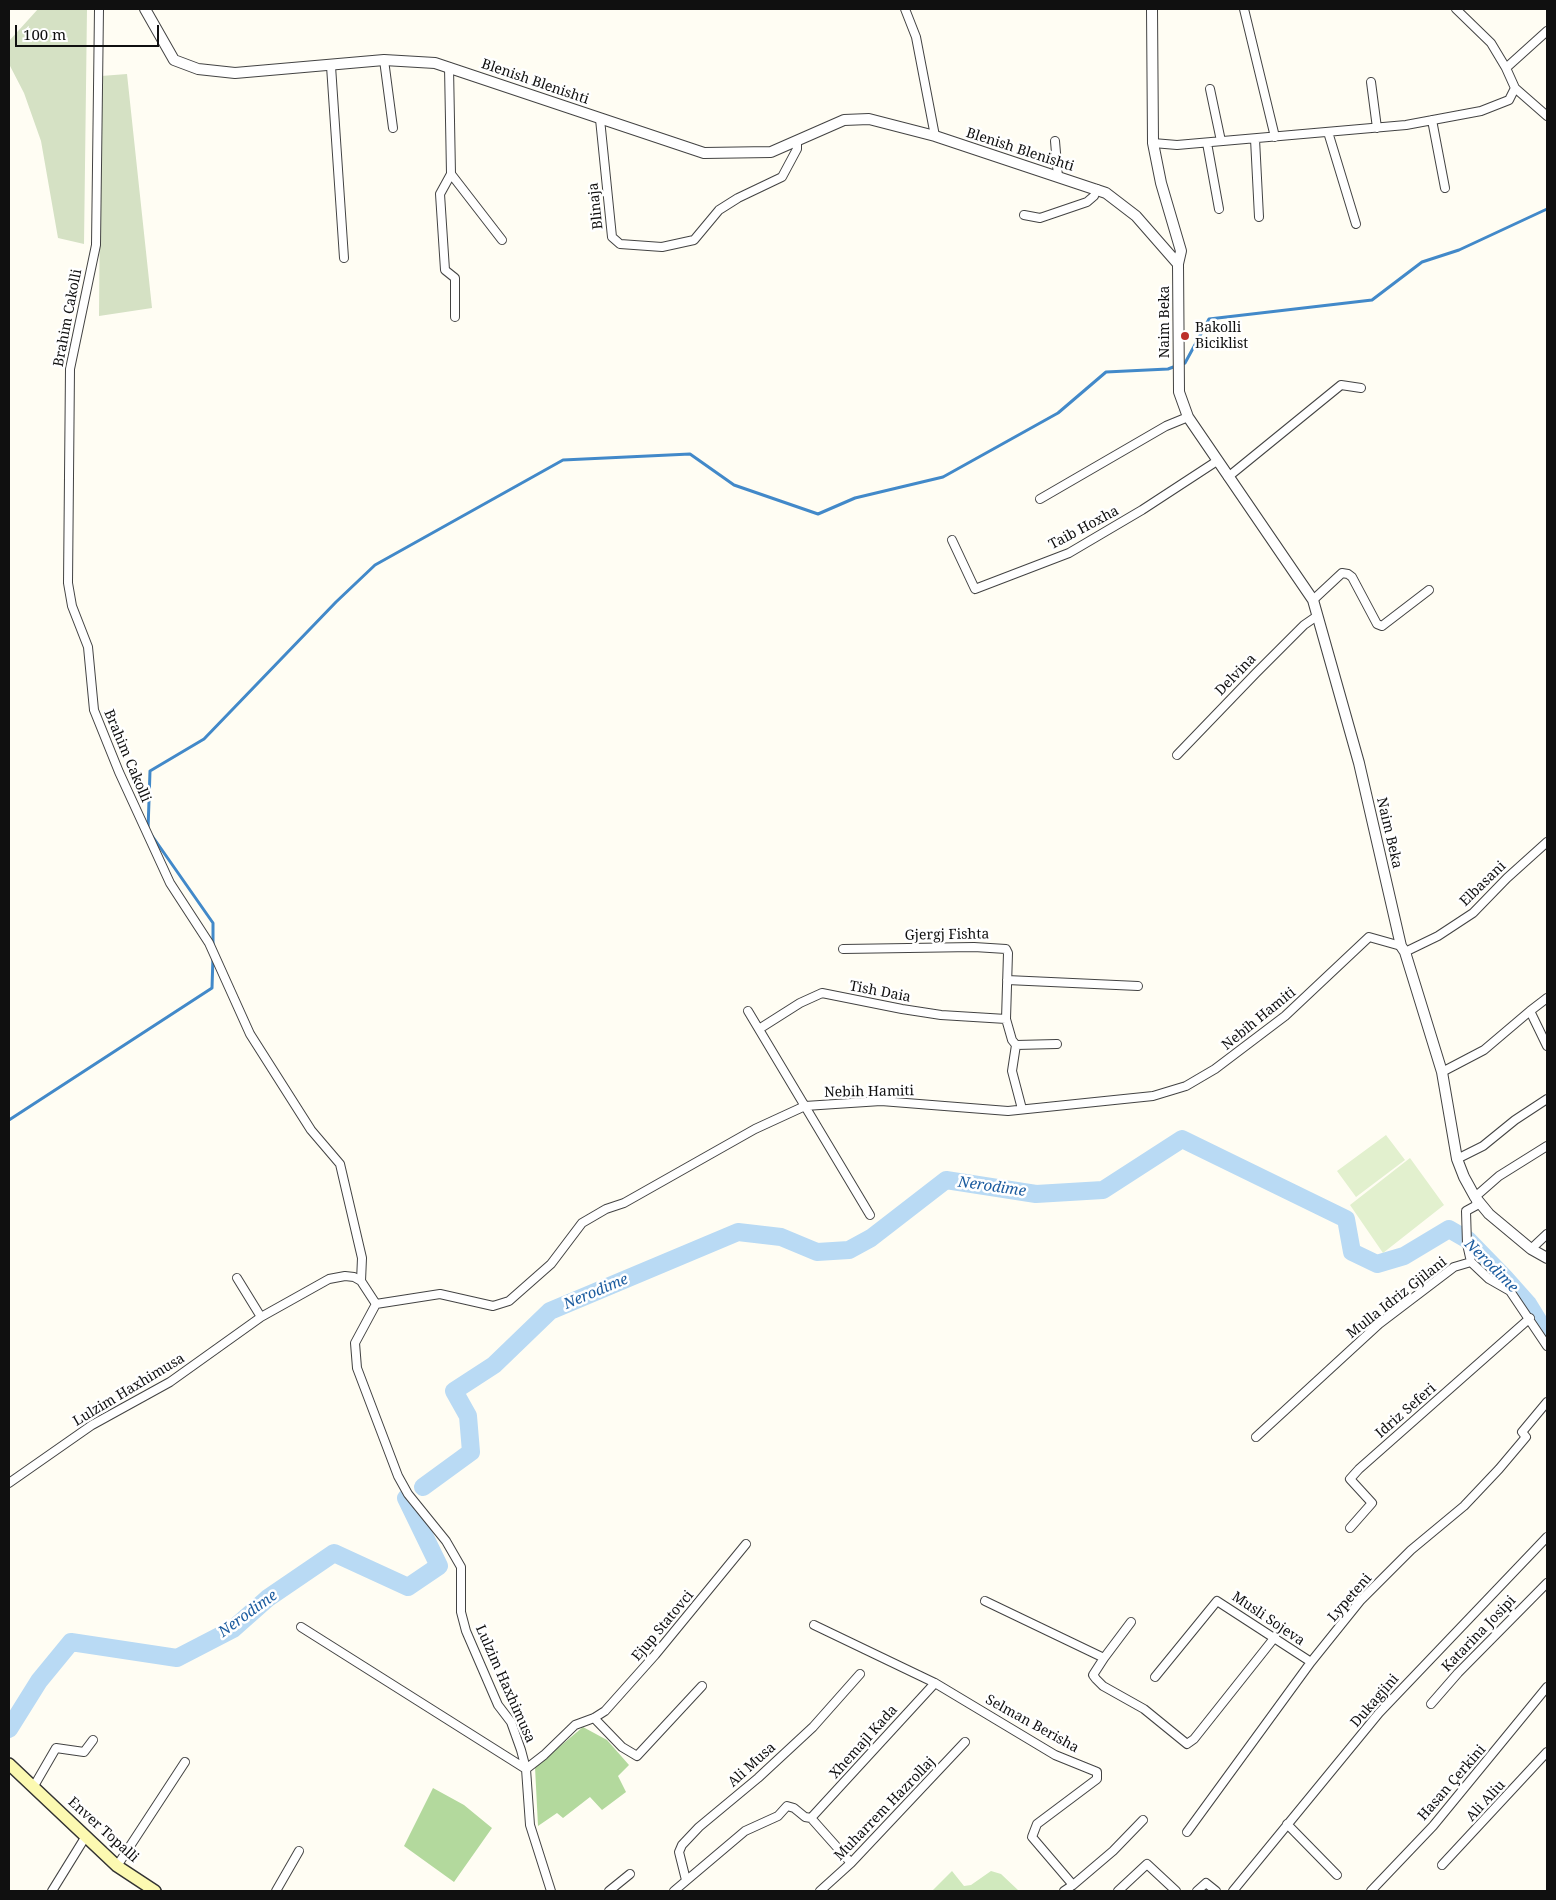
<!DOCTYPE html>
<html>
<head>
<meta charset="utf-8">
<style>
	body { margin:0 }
	#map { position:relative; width:1556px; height:1900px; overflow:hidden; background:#fffdf3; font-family:"Noto Serif",serif }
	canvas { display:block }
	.frame { position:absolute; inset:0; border:10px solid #101010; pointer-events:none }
	.scale { position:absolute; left:15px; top:25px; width:144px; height:22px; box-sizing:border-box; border:2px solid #101010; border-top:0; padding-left:6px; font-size:15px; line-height:18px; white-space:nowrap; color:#101010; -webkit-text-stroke:4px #fff; paint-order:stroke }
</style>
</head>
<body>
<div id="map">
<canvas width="1556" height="1900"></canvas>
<div class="frame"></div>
<div class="scale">100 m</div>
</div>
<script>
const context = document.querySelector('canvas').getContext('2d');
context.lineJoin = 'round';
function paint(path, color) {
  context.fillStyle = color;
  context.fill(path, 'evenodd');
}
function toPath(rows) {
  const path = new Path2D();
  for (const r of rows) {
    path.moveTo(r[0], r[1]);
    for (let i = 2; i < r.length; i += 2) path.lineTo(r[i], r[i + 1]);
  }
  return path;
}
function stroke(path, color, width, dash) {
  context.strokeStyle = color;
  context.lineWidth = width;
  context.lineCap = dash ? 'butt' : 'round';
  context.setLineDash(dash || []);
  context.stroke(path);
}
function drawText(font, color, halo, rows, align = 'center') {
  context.font = font + ' "Noto Serif",serif';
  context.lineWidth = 5;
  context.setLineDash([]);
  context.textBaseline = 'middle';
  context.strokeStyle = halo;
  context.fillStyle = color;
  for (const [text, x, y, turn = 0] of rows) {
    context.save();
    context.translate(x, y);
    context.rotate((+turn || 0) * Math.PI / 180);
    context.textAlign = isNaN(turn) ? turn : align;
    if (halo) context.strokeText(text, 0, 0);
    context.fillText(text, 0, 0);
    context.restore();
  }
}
paint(toPath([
	[952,1871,964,1886,971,1885,991,1871,1001,1874,1019,1891,932,1891]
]), '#d0e9bd');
paint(toPath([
	[583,1727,607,1740,629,1765,618,1776,626,1792,602,1810,590,1797,563,1818,557,1813,538,1826,535,1767],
	[433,1788,464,1805,492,1828,454,1882,404,1846]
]), '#b3d99d');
paint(toPath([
	[38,9,87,9,84,244,58,238,41,141,24,93,9,64,9,41],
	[127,74,152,308,99,316,101,76]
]), '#d5e1c4');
paint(toPath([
	[1386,1135,1405,1160,1356,1197,1337,1171],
	[1410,1158,1444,1205,1383,1253,1350,1205]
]), '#e2f0ce');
stroke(toPath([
	[1182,364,1185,363,1209,319,1372,300,1422,262,1459,250,1547,209],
	[213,945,213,923,148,830,150,771,204,739,336,602,375,565,563,460,690,454,734,485,818,514,855,498,943,477,1058,413,1106,372,1168,369,1176,366],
	[9,1120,212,988,213,956]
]), '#4289c9', 3);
stroke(toPath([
	[423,1487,471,1452,468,1416,454,1391,494,1365,550,1311,738,1232,781,1237,817,1252,849,1250,871,1238,946,1180,1036,1194,1103,1190,1182,1139,1346,1219,1352,1252,1377,1264,1404,1256,1449,1229,1468,1240,1504,1277,1528,1304,1547,1335],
	[9,1729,39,1681,71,1642,177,1658,233,1629,268,1598,334,1553,408,1587,439,1566,406,1498]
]), '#b9daf4', 18);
const minor = toPath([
	[99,9,96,245,70,369,68,583,72,606,88,647,94,710,119,772,170,883,209,943,250,1034,311,1130,340,1164,362,1258,361,1281],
	[905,9,916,37,935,136],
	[1244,9,1275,137],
	[384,60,393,128],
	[331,66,344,258],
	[449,67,451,174,440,194,445,270,455,278,455,317],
	[1506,68,1547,31],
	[1371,82,1377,128],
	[1515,88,1547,116],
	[1210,89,1221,141],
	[600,119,612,237,620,244,662,247,694,240,719,210,738,198,782,177,797,149,797,142],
	[1432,120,1445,188],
	[1328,132,1356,224],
	[1255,139,1259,217],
	[1055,141,1058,177],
	[1153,143,1177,145,1406,125,1481,111,1509,100,1515,88,1506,68,1491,43,1456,9],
	[1207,143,1219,209],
	[451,174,502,240],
	[1024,215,1040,218,1087,202,1094,196,1097,189],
	[1228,477,1341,385,1361,388],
	[1040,499,1166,426,1188,417],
	[952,540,975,589,1069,553,1142,510,1217,461],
	[1313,600,1342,573,1348,574,1352,577,1377,624,1382,626,1429,590],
	[1177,755,1256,673,1304,625,1317,616],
	[843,949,974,947,1006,949,1008,953,1006,1019,1012,1040,1016,1045,1012,1071,1022,1109],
	[1405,952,1438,936,1473,913,1507,878,1547,842],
	[1007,980,1138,986],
	[748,1011,870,1215],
	[1530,1011,1547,998],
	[759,1029,800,1003,822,993,902,1009,941,1015,1006,1019],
	[1016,1045,1057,1044],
	[1442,1072,1484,1050,1530,1011,1547,1046],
	[1457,1159,1483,1146,1515,1120,1547,1099],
	[1531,1249,1547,1234],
	[1471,1262,1467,1244,1466,1211,1477,1205,1475,1197,1499,1176,1547,1146],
	[237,1278,261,1317],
	[376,1304,440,1294,493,1306,509,1301,551,1264,582,1223,606,1209,624,1203,755,1129,805,1106,881,1101,1008,1111,1153,1096,1186,1086,1215,1069,1285,1016,1369,937,1401,946],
	[1256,1437,1379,1324,1454,1267,1471,1262,1489,1279,1510,1291,1547,1346],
	[9,1483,92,1425,170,1382,261,1317,329,1279,345,1276,354,1277,361,1281,376,1304,355,1343,357,1368,398,1476,408,1494,446,1541,461,1567,461,1612,466,1631,498,1705,511,1722,521,1750,526,1769,530,1825,551,1891],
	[1350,1528,1372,1503,1350,1479,1359,1469,1530,1318],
	[985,1601,1104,1658,1093,1675,1096,1679,1103,1686,1144,1709,1187,1744,1194,1739,1275,1637],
	[814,1625,935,1683,1055,1755,1097,1772,1097,1779,1037,1824,1032,1837,1073,1885,1064,1891],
	[301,1627,526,1769],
	[1104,1658,1131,1622],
	[1155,1677,1217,1601,1311,1662],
	[1431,1704,1458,1673,1547,1583],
	[594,1718,622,1747,637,1756,702,1686],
	[526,1769,544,1755,575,1725,594,1718,605,1711,655,1655,746,1544],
	[34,1786,56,1748,84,1752,93,1740],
	[1287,1824,1337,1875],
	[1187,1832,1311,1662,1360,1601,1411,1550,1464,1506,1499,1469,1526,1437,1522,1432,1547,1402],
	[851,1863,811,1818,935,1683],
	[1442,1865,1547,1752],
	[117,1866,185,1762],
	[686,1880,679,1852,682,1845,699,1827,758,1778,813,1727,860,1674],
	[1073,1885,1113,1851,1143,1820],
	[52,1891,86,1836],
	[276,1891,299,1851],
	[609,1891,630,1874],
	[674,1891,745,1831,778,1816,787,1806,794,1808,805,1817,811,1818],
	[820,1891,851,1863,965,1742],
	[1118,1891,1147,1864,1176,1891],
	[1197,1891,1206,1883,1216,1891],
	[1233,1891,1379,1713,1547,1537],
	[1371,1891,1433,1826,1547,1687]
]);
const tertiary = toPath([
	[145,9,174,60,198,69,235,73,384,60,435,63,704,153,771,152,844,120,869,119,935,136,1106,193,1136,216,1178,264],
	[1152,9,1153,143,1161,183,1181,251,1178,264,1179,392,1188,417,1313,600,1359,763,1401,946,1405,952,1442,1072,1457,1159,1464,1177,1475,1197,1489,1214,1531,1249,1547,1258]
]);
const secondary = toPath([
	[9,1764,117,1866,155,1891]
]);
stroke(minor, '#434343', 10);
stroke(tertiary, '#434343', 12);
stroke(secondary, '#323232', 14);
stroke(minor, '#fff', 8);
stroke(tertiary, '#fff', 10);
stroke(secondary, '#fcf9b1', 11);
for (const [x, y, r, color] of [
	[1185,336,5,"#bc2f2b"]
]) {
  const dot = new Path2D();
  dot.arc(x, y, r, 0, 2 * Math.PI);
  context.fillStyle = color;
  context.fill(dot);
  stroke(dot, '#fff', 2);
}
drawText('14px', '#101010', '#fff', [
	["Blenish Blenishti",535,82,19],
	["Blenish Blenishti",1020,150,18],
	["Blinaja",596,206,-96],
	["Brahim Cakolli",68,318,-79],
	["Naim Beka",1165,322,-90],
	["Taib Hoxha",1084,528,-28],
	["Delvina",1236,675,-46],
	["Brahim Cakolli",127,756,67],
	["Naim Beka",1389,833,77],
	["Elbasani",1483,884,-44],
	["Gjergj Fishta",947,935,-1],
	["Tish Daia",880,992,11],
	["Nebih Hamiti",1259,1019,-39],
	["Nebih Hamiti",869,1092,-1],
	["Mulla Idriz Gjilani",1397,1298,-38],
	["Lulzim Haxhimusa",129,1390,-31],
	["Idriz Seferi",1406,1411,-41],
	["Lypeteni",1350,1598,-49],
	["Musli Sojeva",1268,1619,34],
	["Ejup Statovci",663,1626,-50],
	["Katarina Josipi",1479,1634,-46],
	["Lulzim Haxhimusa",505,1684,66],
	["Dukagjini",1375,1701,-49],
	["Selman Berisha",1032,1724,29],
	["Xhemajl Kada",864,1742,-48],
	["Ali Musa",752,1765,-42],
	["Hasan Çerkini",1452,1783,-49],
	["Ali Aliu",1486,1801,-47],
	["Muharrem Hazrollaj",885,1809,-46],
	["Enver Topalli",103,1830,42]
]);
drawText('14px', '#101010', '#fff', [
	["Bakolli",1195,328],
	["Biciklist",1195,344]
], 'left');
drawText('italic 15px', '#1c5c9f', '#fff', [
	["Nerodime",992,1187,8],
	["Nerodime",1491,1266,45],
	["Nerodime",596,1292,-23],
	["Nerodime",248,1614,-36]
]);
</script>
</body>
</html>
